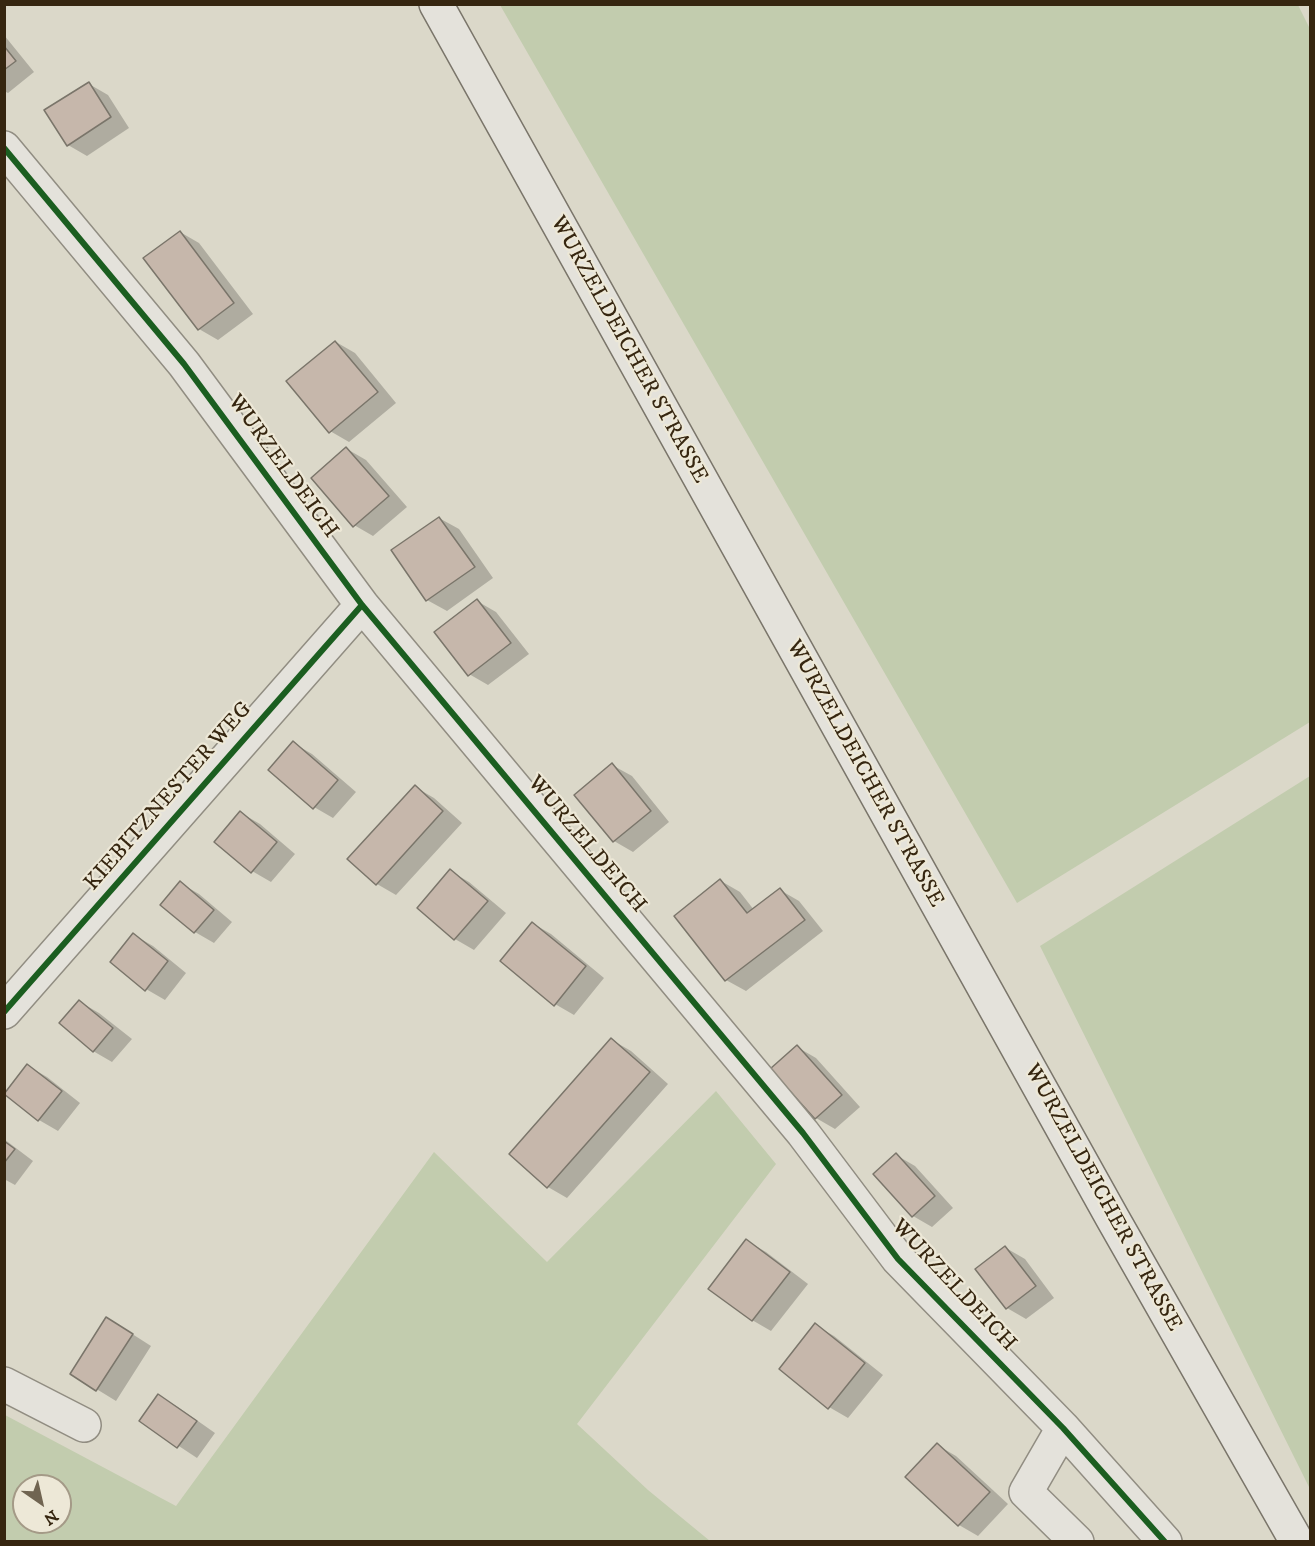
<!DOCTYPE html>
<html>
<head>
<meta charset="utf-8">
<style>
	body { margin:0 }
	#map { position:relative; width:1315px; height:1546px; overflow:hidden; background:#dbd8c9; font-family:"IM FELL DW Pica",serif }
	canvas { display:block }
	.frame { position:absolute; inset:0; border:6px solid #362610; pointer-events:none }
	.north { position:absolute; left:12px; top:1474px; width:60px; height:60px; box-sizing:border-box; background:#ede8d7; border:2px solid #a49a87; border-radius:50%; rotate:146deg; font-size:16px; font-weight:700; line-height:24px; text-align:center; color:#362610 }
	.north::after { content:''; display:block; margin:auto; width:21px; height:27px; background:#706451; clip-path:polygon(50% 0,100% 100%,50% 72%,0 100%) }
</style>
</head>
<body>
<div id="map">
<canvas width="1315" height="1546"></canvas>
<div class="frame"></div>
<div class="north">N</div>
</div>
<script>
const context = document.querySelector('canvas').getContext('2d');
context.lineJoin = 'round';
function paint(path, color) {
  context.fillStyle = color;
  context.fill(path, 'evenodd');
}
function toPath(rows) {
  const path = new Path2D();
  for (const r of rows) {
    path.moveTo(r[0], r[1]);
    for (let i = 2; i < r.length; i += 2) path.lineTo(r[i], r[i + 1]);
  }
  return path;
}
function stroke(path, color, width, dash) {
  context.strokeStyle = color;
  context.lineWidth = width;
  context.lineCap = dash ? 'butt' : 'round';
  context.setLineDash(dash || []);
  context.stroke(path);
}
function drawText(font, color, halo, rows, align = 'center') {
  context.font = font + ' "IM FELL DW Pica",serif';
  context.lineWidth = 4.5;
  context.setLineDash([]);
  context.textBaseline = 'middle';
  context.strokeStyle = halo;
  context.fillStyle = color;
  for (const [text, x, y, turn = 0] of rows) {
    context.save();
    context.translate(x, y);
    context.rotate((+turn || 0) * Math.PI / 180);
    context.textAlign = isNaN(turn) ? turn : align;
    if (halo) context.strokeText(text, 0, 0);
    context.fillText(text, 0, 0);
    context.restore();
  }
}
paint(toPath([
	[500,5,1298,5,1310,29,1310,722,1017,903],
	[1310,776,1310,1489,1040,946],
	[716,1091,776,1164,577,1424,648,1490,710,1541,5,1541,5,1415,176,1506,434,1152,547,1262],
	[24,1486,60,1486,60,1522,24,1522]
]), '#c2ccae');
paint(toPath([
	[4,35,34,72,8,93,4,91],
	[89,84,108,95,129,128,87,156,68,145],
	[180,232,199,243,253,314,218,340,199,329],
	[336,342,355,353,396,403,349,442,330,431],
	[347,449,366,460,407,507,373,536,354,525],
	[439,518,459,529,493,578,447,611,427,600],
	[477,601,496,612,529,654,488,685,469,674],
	[293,743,312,754,356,792,333,818,314,807],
	[612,765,632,776,669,822,633,852,614,841],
	[415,787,434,798,462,823,396,895,377,884,349,859],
	[241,813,260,824,295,854,271,882,252,871],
	[450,871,469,882,506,913,474,950,455,939],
	[721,881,740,892,754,910,780,890,799,901,823,931,746,991,726,980,676,916],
	[180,883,199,894,232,922,214,943,195,932,162,905],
	[532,923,551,934,604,978,574,1015,555,1004],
	[134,935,153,946,186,973,165,1000,146,989],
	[80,1002,99,1013,132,1039,112,1062,93,1051],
	[612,1040,631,1051,668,1084,567,1198,548,1187],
	[797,1047,816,1058,860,1107,835,1129,816,1118],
	[28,1066,47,1077,80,1103,58,1131,39,1120],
	[4,1139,33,1161,15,1185,4,1179],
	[896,1155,915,1166,953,1208,932,1227,913,1216],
	[747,1241,766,1252,808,1284,771,1331,752,1320],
	[1006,1248,1025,1259,1054,1298,1026,1319,1007,1308],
	[815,1325,834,1336,883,1375,848,1418,829,1407],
	[126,1330,151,1346,116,1401,72,1374],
	[159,1396,178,1407,215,1433,197,1458,141,1421],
	[937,1445,956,1456,1008,1504,978,1536,959,1525]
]), '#0003');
const building = toPath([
	[4,46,16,61,4,70,4,46],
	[89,82,111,117,67,146,44,110,89,82],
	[180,231,234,303,198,330,143,258,180,231],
	[335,341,378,392,329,433,286,381,335,341],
	[346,447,389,496,353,527,311,478,346,447],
	[439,517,475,567,426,601,391,550,439,517],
	[477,599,511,643,468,676,434,632,477,599],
	[293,741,338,780,313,809,268,770,293,741],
	[612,763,651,811,613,842,574,795,612,763],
	[415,785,443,811,376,885,347,859,415,785],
	[240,811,277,842,251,873,214,842,240,811],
	[450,869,488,901,454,940,417,908,450,869],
	[720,879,747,913,780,888,805,920,725,981,674,916,720,879],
	[180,881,214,910,194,933,160,905,180,881],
	[532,922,586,966,554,1006,500,961,532,922],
	[133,933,168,961,145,991,110,962,133,933],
	[79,1000,113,1028,93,1052,59,1023,79,1000],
	[611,1038,650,1072,547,1188,509,1154,611,1038],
	[797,1045,842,1095,815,1119,770,1069,797,1045],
	[27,1064,62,1091,38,1121,4,1094,27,1064],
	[4,1141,15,1149,4,1163,4,1141],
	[896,1153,935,1196,912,1217,873,1174,896,1153],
	[746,1239,790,1272,752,1321,708,1289,746,1239],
	[1005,1246,1036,1286,1006,1309,975,1269,1005,1246],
	[106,1317,133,1334,96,1391,70,1374,106,1317],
	[815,1323,865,1363,828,1409,779,1369,815,1323],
	[158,1394,197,1421,177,1448,139,1421,158,1394],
	[937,1443,990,1492,958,1526,905,1477,937,1443]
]);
paint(building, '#c6b7ab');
stroke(building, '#7a756a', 1.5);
const street = toPath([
	[4,148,184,364,362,605,803,1133,898,1259,1063,1428,1165,1542],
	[4,1012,362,605],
	[4,1384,84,1425],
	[1063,1428,1026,1492,1077,1542]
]);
const secondary = toPath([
	[436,4,1113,1219,1297,1542]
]);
stroke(street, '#918d82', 36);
stroke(secondary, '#7a756a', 36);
stroke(street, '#e4e2db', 33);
stroke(secondary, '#e4e2db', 33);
stroke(toPath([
	[4,148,184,364,362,605,803,1133,898,1259,1063,1428,1165,1542],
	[4,1012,362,605]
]), '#1b5e20', 6);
drawText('22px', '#362610', '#ede8d7', [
	["WURZELDEICHER STRASSE",628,350,61],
	["WURZELDEICH",282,467,54],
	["WURZELDEICHER STRASSE",864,774,61],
	["KIEBITZNESTER WEG",169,797,-49],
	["WURZELDEICH",586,845,50],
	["WURZELDEICHER STRASSE",1102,1198,61],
	["WURZELDEICH",953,1286,47]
]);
</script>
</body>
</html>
